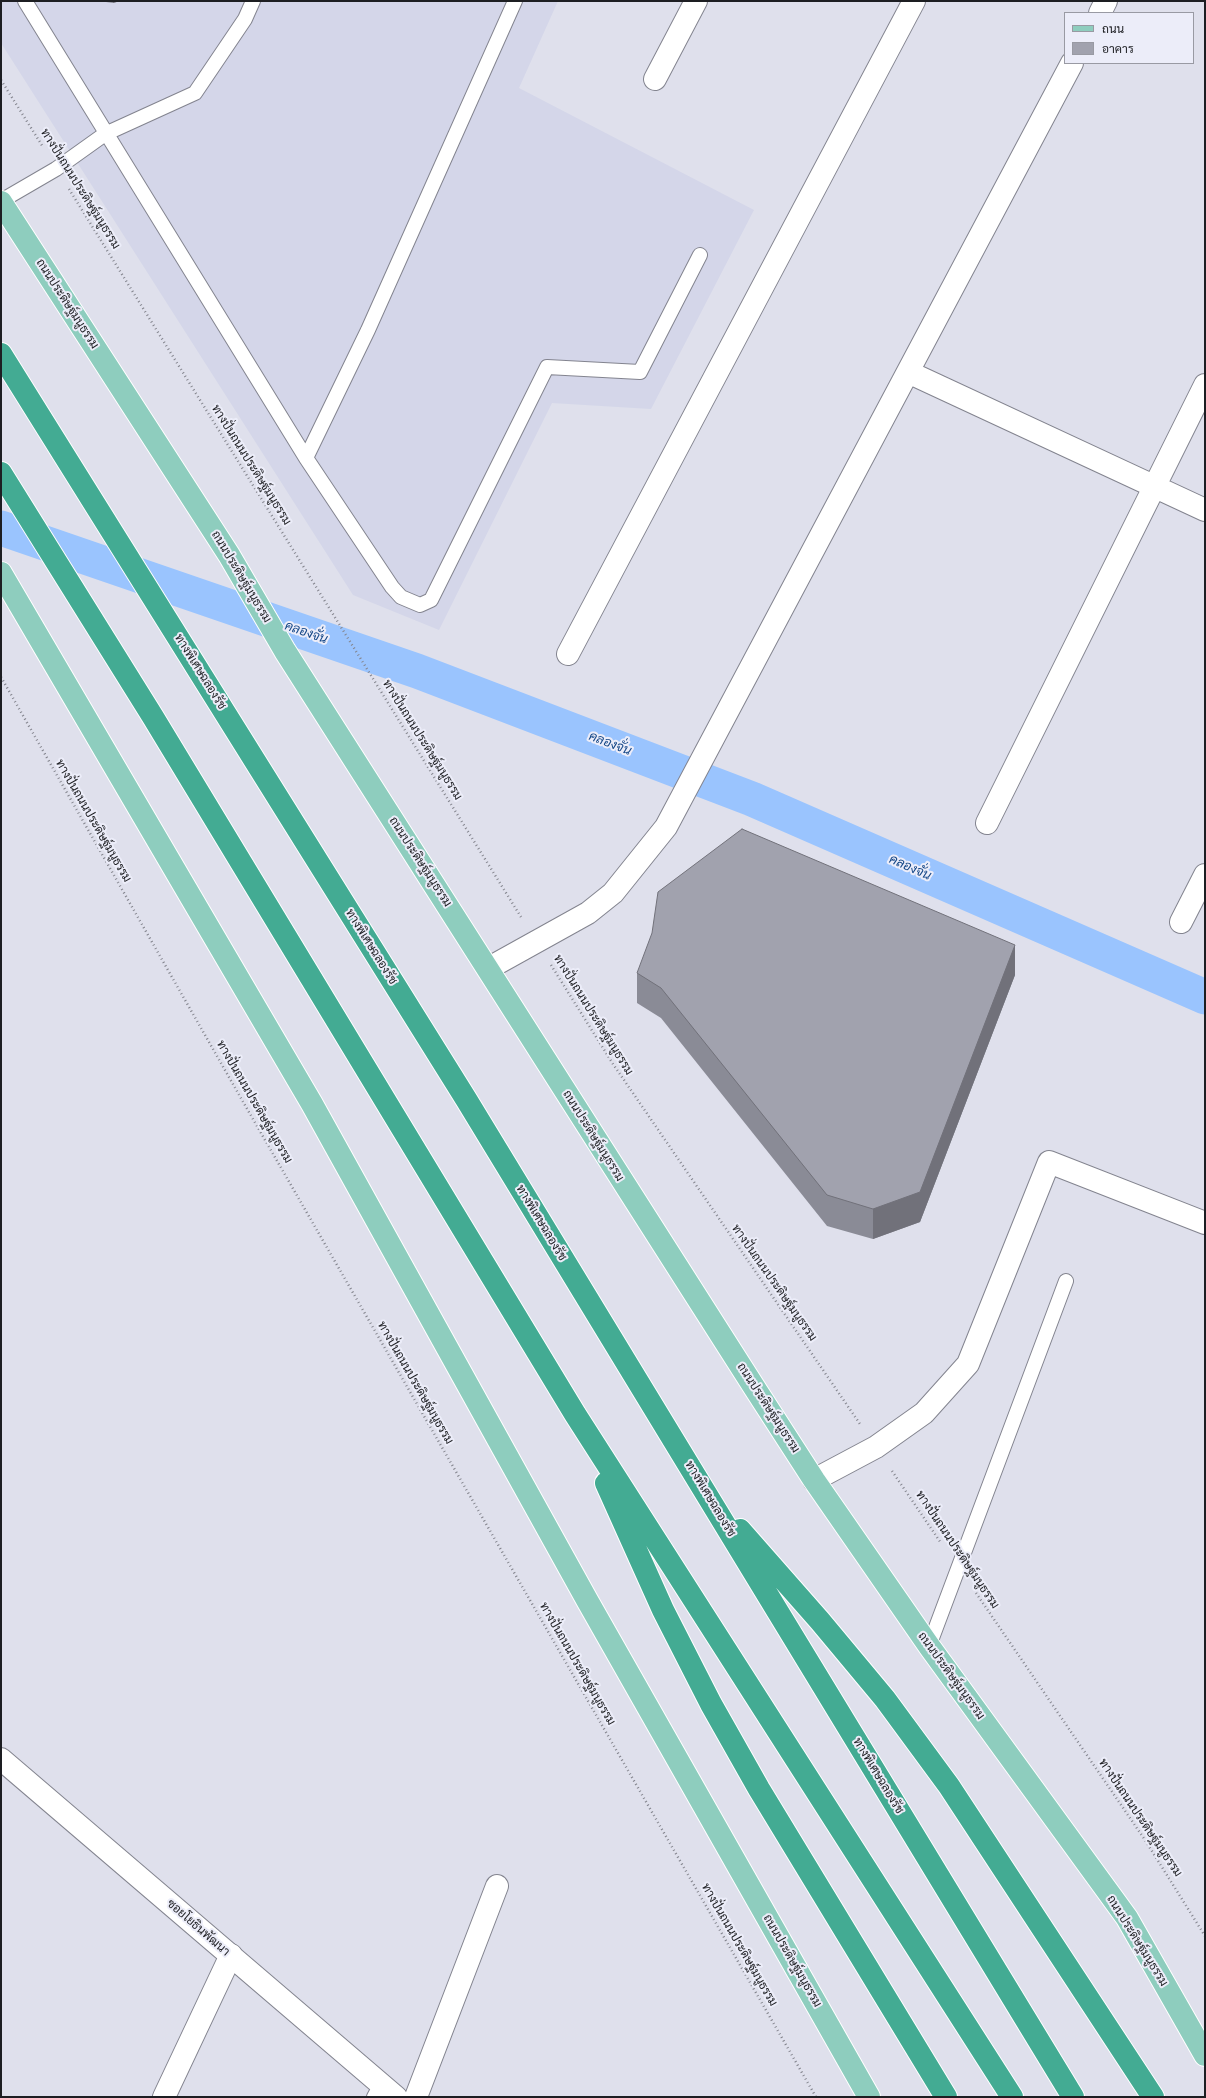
<!DOCTYPE html>
<html>
<head>
<meta charset="utf-8">
<style>
	body { margin:0 }
	#map { position:relative; width:1206px; height:2098px; overflow:hidden; background:#dfe0ec; font-family:"Varela Round",Sarabun,sans-serif }
	canvas { display:block }
	.frame { position:absolute; inset:0; border:2px solid #1d1e22; pointer-events:none }
	.legend { position:absolute; left:1064px; top:12px; width:130px; height:52px; box-sizing:border-box; background:#ecedf9; border:1px solid #999aa3; margin:0; padding:5px 7px; list-style:none; font-size:12px; color:#1d1e22 }
	.legend li { display:flex; align-items:center; gap:8px; height:20px }
	.legend b { width:20px; border:1px solid #999aa3 }
</style>
</head>
<body>
<div id="map">
<canvas width="1206" height="2098"></canvas>
<div class="frame"></div>
<ul class="legend">
<li><b style="height:5px;background:#8ecdbe"></b>ถนน</li>
<li><b style="height:11px;background:#a1a2ae"></b>อาคาร</li>
</ul>
</div>
<script>
const context = document.querySelector('canvas').getContext('2d');
context.lineJoin = 'round';
function paint(path, color) {
  context.fillStyle = color;
  context.fill(path, 'evenodd');
}
function toPath(rows) {
  const path = new Path2D();
  for (const r of rows) {
    path.moveTo(r[0], r[1]);
    for (let i = 2; i < r.length; i += 2) path.lineTo(r[i], r[i + 1]);
  }
  return path;
}
function stroke(path, color, width, dash) {
  context.strokeStyle = color;
  context.lineWidth = width;
  context.lineCap = dash ? 'butt' : 'round';
  context.setLineDash(dash || []);
  context.stroke(path);
}
function drawText(font, color, halo, rows, align = 'center') {
  context.font = font + ' "Varela Round",Sarabun,sans-serif';
  context.lineWidth = 4;
  context.setLineDash([]);
  context.textBaseline = 'middle';
  context.strokeStyle = halo;
  context.fillStyle = color;
  for (const [text, x, y, turn = 0] of rows) {
    context.save();
    context.translate(x, y);
    context.rotate((+turn || 0) * Math.PI / 180);
    context.textAlign = isNaN(turn) ? turn : align;
    if (halo) context.strokeText(text, 0, 0);
    context.fillText(text, 0, 0);
    context.restore();
  }
}
paint(toPath([
	[1,1,558,1,519,88,754,210,651,409,552,403,439,630,353,595,1,43]
]), '#d4d6e9');
stroke(toPath([
	[1,528,417,671,752,799,1205,997]
]), '#9ac4fe', 35);
const service = toPath([
	[25,1,306,458,392,587,401,597,420,605,431,600,547,367,640,372,700,255],
	[1,201,56,169,105,134,195,93,245,19,253,1],
	[306,458,368,330,515,1],
	[929,1646,1066,1281],
	[374,2097,381,2084]
]);
const minor = toPath([
	[1100,13,1106,1],
	[655,79,696,1],
	[908,372,1205,510],
	[568,654,914,1],
	[987,823,1205,385],
	[1181,922,1205,875],
	[489,968,588,913,613,893,666,827,1072,63],
	[814,1480,876,1447,924,1413,968,1364,1049,1162,1205,1223],
	[164,2097,231,1955],
	[416,2097,497,1886]
]);
const tertiary = toPath([
	[1,1759,396,2097]
]);
const primary = toPath([
	[1,202,229,555,285,651,754,1387,814,1480,929,1646,1127,1918,1205,2055],
	[1,573,312,1104,587,1600,869,2097]
]);
const motorway = toPath([
	[1,354,466,1099,1073,2097],
	[1,473,153,717,575,1414,1012,2097],
	[606,1483,663,1610,711,1704,759,1789,946,2097],
	[740,1530,820,1621,885,1699,949,1786,1153,2097]
]);
stroke(service, '#83848f', 16);
stroke(minor, '#83848f', 24);
stroke(tertiary, '#83848f', 24);
stroke(primary, '#fff', 24);
stroke(motorway, '#fff', 24);
stroke(toPath([
	[1,80,43,147],
	[69,189,521,917],
	[1,677,242,1100,816,2097],
	[551,965,613,1064,860,1424],
	[892,1471,941,1543],
	[976,1593,1145,1840,1205,1936]
]), '#84858e', 2.5, [1, 3]);
stroke(service, '#fff', 14);
stroke(minor, '#fff', 22);
stroke(tertiary, '#fff', 22);
stroke(primary, '#8ecdbe', 22);
stroke(motorway, '#43ab93', 22);
paint(toPath([
	[99,1,120,1,113,3],
	[637,973,1015,975,920,1222,873,1239,827,1226,661,1018,637,1003]
]), '#8a8b96');
paint(toPath([
	[113,1,120,1,113,3],
	[1015,945,1015,975,920,1222,873,1239,873,1209]
]), '#71717a');
const building = toPath([
	[742,829,1015,945,920,1192,873,1209,827,1195,661,988,637,973,652,933,658,892,742,829]
]);
paint(building, '#a1a2ae');
stroke(building, '#71717a', 1);
drawText('12px', '#1d1e22', '#ecedf9', [
	["ทางปั่นถนนประดิษฐ์มนูธรรม",80,189,58],
	["ถนนประดิษฐ์มนูธรรม",67,304,57],
	["ทางปั่นถนนประดิษฐ์มนูธรรม",251,465,58],
	["ถนนประดิษฐ์มนูธรรม",241,577,59],
	["ทางพิเศษฉลองรัช",200,672,58],
	["ทางปั่นถนนประดิษฐ์มนูธรรม",422,740,58],
	["ทางปั่นถนนประดิษฐ์มนูธรรม",93,821,60],
	["ถนนประดิษฐ์มนูธรรม",420,862,57],
	["ทางพิเศษฉลองรัช",371,947,58],
	["ทางปั่นถนนประดิษฐ์มนูธรรม",593,1015,58],
	["ทางปั่นถนนประดิษฐ์มนูธรรม",254,1102,60],
	["ถนนประดิษฐ์มนูธรรม",593,1136,58],
	["ทางพิเศษฉลองรัช",541,1223,59],
	["ทางปั่นถนนประดิษฐ์มนูธรรม",774,1283,55],
	["ทางปั่นถนนประดิษฐ์มนูธรรม",415,1383,60],
	["ถนนประดิษฐ์มนูธรรม",768,1408,57],
	["ทางพิเศษฉลองรัช",710,1499,59],
	["ทางปั่นถนนประดิษฐ์มนูธรรม",957,1550,56],
	["ทางปั่นถนนประดิษฐ์มนูธรรม",577,1664,60],
	["ถนนประดิษฐ์มนูธรรม",951,1676,54],
	["ทางพิเศษฉลองรัช",878,1776,59],
	["ทางปั่นถนนประดิษฐ์มนูธรรม",1140,1818,56],
	["ซอยโยธินพัฒนา",198,1928,41],
	["ถนนประดิษฐ์มนูธรรม",1137,1941,58],
	["ทางปั่นถนนประดิษฐ์มนูธรรม",739,1945,60],
	["ถนนประดิษฐ์มนูธรรม",792,1961,60]
]);
drawText('italic 13px', '#174988', '#ecedf9', [
	["คลองจั่น",306,633,19],
	["คลองจั่น",610,744,21],
	["คลองจั่น",910,868,24]
]);
</script>
</body>
</html>
